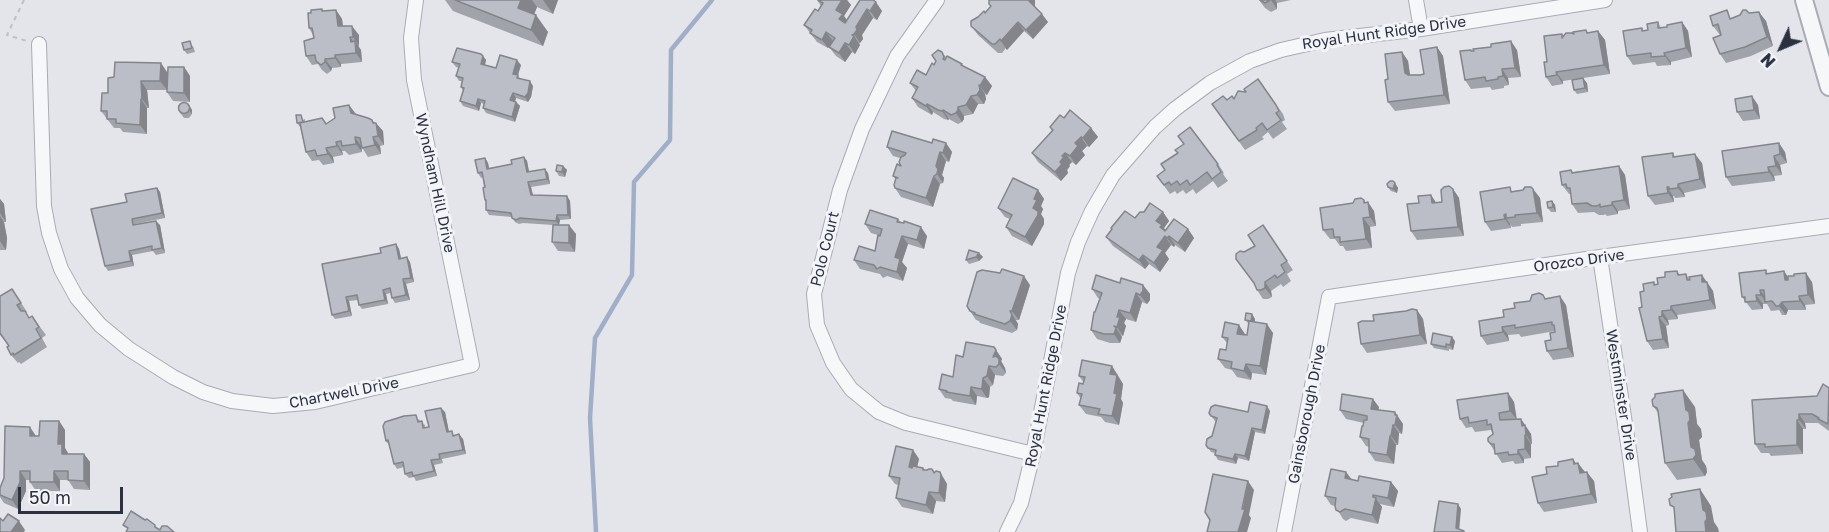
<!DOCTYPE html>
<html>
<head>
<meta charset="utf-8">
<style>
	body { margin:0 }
	#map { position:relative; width:1829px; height:532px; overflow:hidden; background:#e4e5eb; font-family:"Golos Text",sans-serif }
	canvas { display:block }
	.north { position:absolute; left:1751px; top:18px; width:60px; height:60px; -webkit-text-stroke:4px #f3f4f8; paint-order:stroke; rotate:226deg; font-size:16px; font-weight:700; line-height:24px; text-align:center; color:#2c3142 }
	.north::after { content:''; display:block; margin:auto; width:21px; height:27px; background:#2c3142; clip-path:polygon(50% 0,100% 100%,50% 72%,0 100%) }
	.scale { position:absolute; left:18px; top:487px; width:105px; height:27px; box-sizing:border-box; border:3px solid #2c3142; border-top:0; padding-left:8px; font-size:18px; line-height:21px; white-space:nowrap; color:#2c3142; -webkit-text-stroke:4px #f3f4f8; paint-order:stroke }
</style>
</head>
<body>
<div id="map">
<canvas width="1829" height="532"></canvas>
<div class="north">N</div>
<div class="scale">50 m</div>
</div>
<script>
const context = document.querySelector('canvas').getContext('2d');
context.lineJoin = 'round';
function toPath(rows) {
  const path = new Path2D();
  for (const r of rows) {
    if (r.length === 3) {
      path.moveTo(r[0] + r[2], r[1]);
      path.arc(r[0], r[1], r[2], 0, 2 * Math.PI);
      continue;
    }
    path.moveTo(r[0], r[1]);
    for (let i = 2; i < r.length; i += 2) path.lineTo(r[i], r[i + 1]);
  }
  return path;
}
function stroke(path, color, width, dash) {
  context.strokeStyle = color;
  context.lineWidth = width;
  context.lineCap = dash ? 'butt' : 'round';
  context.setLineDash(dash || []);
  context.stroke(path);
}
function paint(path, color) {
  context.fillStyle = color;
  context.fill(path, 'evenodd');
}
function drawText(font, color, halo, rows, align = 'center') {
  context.font = font + ' "Golos Text",sans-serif';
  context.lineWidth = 6;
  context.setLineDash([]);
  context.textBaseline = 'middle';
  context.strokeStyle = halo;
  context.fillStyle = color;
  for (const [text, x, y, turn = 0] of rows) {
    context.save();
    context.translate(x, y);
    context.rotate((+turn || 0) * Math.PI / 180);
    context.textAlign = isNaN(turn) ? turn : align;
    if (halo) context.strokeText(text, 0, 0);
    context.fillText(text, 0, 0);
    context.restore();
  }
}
stroke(toPath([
	[596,532,590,418,595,338,632,275,634,182,670,140,671,50,712,0]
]), '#a1aec8', 4.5);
const minor = toPath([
	[937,0,897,56,862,129,840,190,814,294,817,325,833,363,851,389,879,412,906,423,1033,454],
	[1416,0,1421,29],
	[39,44,44,206,49,233,61,269,77,298,100,325,129,349,173,377,203,392,232,401,273,406,315,402,472,365,414,80,411,38,416,0],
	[1600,257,1630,457,1640,532],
	[1007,532,1021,503,1033,454,1068,273,1078,242,1092,211,1113,175,1155,127,1175,109,1210,83,1250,61,1281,50,1325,40,1421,29,1605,0],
	[1284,532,1329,297,1600,257,1829,226]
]);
const tertiary = toPath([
	[1804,0,1829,87]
]);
stroke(minor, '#a9abb5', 16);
stroke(tertiary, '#a9abb5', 20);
stroke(toPath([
	[24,0,7,35,27,41]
]), '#bdc0c6', 2, [4.5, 4.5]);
stroke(minor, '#f6f7f9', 14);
stroke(tertiary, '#f6f7f9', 16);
paint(toPath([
	[445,0,558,0,553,14,537,7,534,14,548,32,543,46,453,11],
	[817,0,847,0,851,5,844,16,847,20,860,0,882,11,877,20,873,18,862,35,863,39,859,44,860,45,855,54,852,52,845,62,836,56,829,47,833,42,828,48,817,42,804,25,818,11,821,6],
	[989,0,1035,0,1035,7,1048,22,1033,39,1024,31,1007,50,1006,48,1002,53,998,53,978,35,971,26,978,17,985,13,991,6],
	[1259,0,1291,0,1277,3,1277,9,1271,12,1265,8],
	[336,10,342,19,343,26,359,35,359,46,358,46,361,50,362,62,341,64,341,67,332,68,331,71,327,74,322,70,318,64,312,65,306,56,314,38,313,35,309,28,323,11],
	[1749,13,1766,21,1773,46,1751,56,1726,63,1720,54,1721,34,1720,35,1713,26,1732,18],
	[1658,22,1661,28,1667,27,1682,22,1688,31,1692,57,1671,62,1671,65,1657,66,1655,62,1633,65,1627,56,1642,28,1643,30,1648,30],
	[1598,31,1605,40,1610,74,1563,81,1563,84,1552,86,1546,77,1547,62,1562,34,1563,36],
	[193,46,195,52,187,54,184,50],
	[1437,47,1443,56,1450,104,1395,111,1388,102,1388,79,1402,52,1408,61,1410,75,1424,74],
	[1471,50,1472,51,1517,50,1521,77,1508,78,1509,85,1504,86,1504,88,1492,90,1490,87,1471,89,1465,80],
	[942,52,946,57,985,77,992,86,987,95,985,94,986,99,984,104,978,104,973,114,964,116,964,119,962,122,958,124,949,119,948,120,944,119,933,112,932,115,918,107,912,98,916,91,910,83,926,75],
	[483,56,486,60,485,65,496,68,521,65,518,75,520,79,533,86,531,97,528,102,516,98,515,101,520,106,515,122,486,113,483,108,484,104,481,103,479,111,463,106,460,101,463,91,461,87,462,81,459,81,456,76,459,68,456,67,452,62],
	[184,67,190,76,190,102,173,101,167,92],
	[167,72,167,90,147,90,149,108,147,108,147,134,123,132,120,128,114,128,101,111,114,77],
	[1258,79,1283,114,1285,120,1282,122,1287,129,1273,139,1268,132,1262,137,1264,139,1245,150,1212,104,1234,99,1246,92],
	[1587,83,1588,92,1577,94,1574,90],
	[189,105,192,110,192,114,189,118,184,118,178,110],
	[1758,105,1760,119,1743,121,1737,112],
	[356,114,372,120,383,131,384,145,380,146,381,154,368,157,361,146,362,152,349,155,345,151,342,151,343,155,333,157,334,163,323,165,319,160,312,161,306,152,300,127,297,123,305,119,305,122,326,124],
	[1064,118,1091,128,1098,137,1089,147,1087,146,1082,151,1085,155,1076,165,1072,162,1069,165,1070,166,1067,170,1068,173,1061,181,1038,162,1032,153,1052,131,1050,127],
	[932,143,946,143,952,152,949,162,946,161,942,175,944,178,943,183,940,184,933,207,901,197,895,188,896,180,893,176,901,166,900,158,893,156,887,147],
	[1785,152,1787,163,1780,165,1782,175,1774,176,1775,181,1732,186,1726,177],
	[1673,153,1675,157,1702,163,1706,188,1684,193,1685,197,1675,198,1674,196,1673,196,1674,202,1655,205,1648,196],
	[524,157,527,161,529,172,548,173,550,184,531,187,533,195,567,196,570,201,571,219,560,220,559,225,576,234,575,252,558,251,552,242,553,225,523,223,519,224,515,222,512,217,489,215,486,210,486,202,485,200,483,177,481,178,478,173,485,158,488,163,489,168,512,164],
	[1218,164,1224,173,1223,174,1228,181,1218,188,1213,181,1196,194,1193,189,1186,194,1183,190,1177,194,1175,191,1170,194,1157,176],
	[563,166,567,170,565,177,559,176,556,171],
	[1619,166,1625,175,1630,209,1618,211,1618,214,1607,216,1605,214,1604,215,1599,215,1594,212,1578,213,1572,204,1571,194,1569,194,1562,185,1571,170,1573,172],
	[1395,183,1398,188,1397,193,1391,191,1388,187],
	[157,188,160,192,165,218,135,224,135,225,160,225,165,253,156,255,153,251,132,255,134,266,108,271,105,266,127,202],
	[1453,189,1459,198,1464,236,1417,240,1411,231,1419,203,1431,195,1436,203,1442,202],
	[1533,189,1540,198,1543,222,1521,224,1521,226,1512,227,1510,224,1511,228,1491,231,1485,222,1513,191],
	[1038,190,1044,199,1041,206,1043,209,1041,214,1044,219,1044,224,1032,246,1012,236,1006,227,1010,219,1005,217,998,208],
	[0,199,4,204,6,222,4,222,7,238,6,250,0,250],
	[1552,201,1555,205,1556,212,1551,212,1548,208],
	[1365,203,1374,211,1376,226,1370,227,1372,248,1346,251,1343,246,1340,246,1335,239,1330,239,1323,230],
	[1144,212,1163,212,1169,221,1164,228,1165,230,1188,229,1194,238,1185,252,1175,245,1174,247,1171,245,1165,253,1169,259,1160,272,1149,264,1145,269,1113,246,1106,237,1112,229,1111,228,1135,218],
	[898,219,901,222,927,236,924,249,908,244,902,262,907,268,903,281,887,276,883,278,880,274,860,269,854,260,875,251,878,235,871,233,865,224],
	[1263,225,1293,270,1287,274,1291,281,1283,287,1281,284,1271,291,1272,297,1268,299,1263,299,1257,290,1255,285,1236,259,1255,246],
	[396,244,399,249,401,258,410,262,414,282,406,284,410,300,395,303,392,298,391,293,386,294,388,304,362,309,359,305,358,300,349,301,352,316,335,319,332,315,381,253],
	[979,253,983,257,979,261,969,264,966,260],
	[1766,270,1768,274,1788,277,1812,282,1815,304,1805,305,1806,310,1788,310,1786,315,1782,315,1779,310,1771,311,1767,304,1763,304,1763,309,1752,310,1742,297],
	[1677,271,1680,275,1686,274,1689,279,1707,282,1713,291,1716,309,1677,315,1678,319,1668,320,1669,325,1666,326,1669,348,1653,350,1647,341,1642,307,1654,282,1655,285,1658,284,1665,277],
	[1120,283,1143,285,1150,294,1150,300,1147,304,1142,302,1136,322,1126,319,1124,323,1126,326,1123,336,1121,335,1122,337,1120,343,1110,343,1097,339,1091,330,1095,312,1100,299,1098,298,1092,289],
	[1030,285,1019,320,1016,320,1018,324,1017,330,1012,333,980,323,979,321,976,320,970,311],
	[12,289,27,312,26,313,29,318,32,316,46,335,42,338,47,347,21,364,19,362,18,363,11,355,9,346,0,335,0,296],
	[1543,295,1546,299,1566,305,1574,357,1553,360,1547,351,1555,331,1521,337,1519,334,1508,335,1509,341,1487,345,1481,336,1515,308],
	[1417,310,1423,319,1427,344,1367,353,1361,344,1374,321],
	[1252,314,1255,319,1255,322,1273,333,1266,375,1252,373,1251,380,1237,377,1232,370,1225,368,1218,359,1226,350,1227,343,1222,337,1245,334,1245,335,1247,335,1249,324,1245,320],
	[1455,341,1453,350,1449,349,1449,351,1434,348,1431,344],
	[994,347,1002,359,1001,361,1005,368,1006,373,1003,376,995,375,993,385,990,387,989,397,987,398,977,396,976,405,953,401,951,399,945,398,939,389,953,377,963,357],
	[1112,366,1123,384,1121,399,1123,403,1119,425,1105,422,1101,417,1086,414,1079,405,1081,399,1077,393,1084,383,1079,376],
	[1829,388,1829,431,1818,423,1805,423,1806,429,1803,429,1803,454,1771,456,1769,453,1761,453,1755,444],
	[1508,393,1514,402,1516,419,1521,419,1531,434,1532,444,1531,444,1531,458,1524,459,1524,463,1515,464,1513,461,1502,463,1488,441,1493,434,1491,430,1475,432,1472,427,1466,428,1460,419],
	[1653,406,1695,407,1697,424,1701,429,1702,437,1699,440,1702,460,1706,466,1707,472,1705,476,1677,480,1665,463,1659,414],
	[1379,407,1378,410,1401,421,1403,424,1402,434,1399,433,1398,445,1396,445,1394,464,1375,461,1369,452,1369,447,1366,446,1360,437,1364,423,1346,419,1340,410],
	[1270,411,1265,434,1255,432,1249,461,1238,458,1236,464,1218,460,1215,455,1215,453,1211,452,1206,445,1212,436,1216,421,1215,421,1209,413],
	[445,412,449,432,454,435,463,439,466,454,442,459,443,463,434,465,437,476,416,481,414,477,409,478,405,474,404,467,397,469,394,464,389,445,386,441,419,419,420,421,425,425,425,427,429,427],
	[59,421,65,430,65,448,68,454,84,454,90,462,90,490,74,489,68,480,60,480,60,491,36,491,30,482,30,480,26,480,26,491,18,509,4,503,0,497,0,488,36,436,39,436],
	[913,450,919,459,917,467,923,468,925,470,927,470,932,469,935,473,940,472,947,484,945,502,936,501,933,514,902,507,896,498,898,485,895,484,889,476],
	[1573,459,1576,464,1594,481,1597,503,1544,512,1538,503,1547,474,1558,466],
	[1352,479,1358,481,1391,482,1398,491,1394,507,1380,504,1382,507,1378,524,1351,518,1346,521,1343,519,1335,506,1331,505,1325,496]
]), '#a1a3ab');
paint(toPath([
	[521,0,532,0,537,7,530,25,518,8],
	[543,0,558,0,553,14],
	[842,0,847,0,851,5,844,16,849,23,846,28,839,19,836,10],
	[1029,0,1035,0,1035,10,1029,1],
	[1271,0,1275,0,1277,3,1277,9],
	[876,2,882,11,877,20,870,11],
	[867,9,873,18,862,35,863,39,860,43,854,34,856,27],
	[336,10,342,19,344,35,338,26],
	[1759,12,1766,21,1773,46,1767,37],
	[1042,14,1048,22,1033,39,1026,30],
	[536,15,548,32,543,46,531,30],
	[1018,22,1024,31,1007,50,1001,41],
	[1682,22,1688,31,1692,57,1686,48],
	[352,26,359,35,359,46,353,37],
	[1598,31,1605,40,1610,74,1604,65],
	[826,32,833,41,828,48,822,40],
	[854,36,860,45,855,54,849,45],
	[350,37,355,44,355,41,361,50,362,62,356,53,351,42],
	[1511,41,1517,50,1521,77,1515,68],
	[845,43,852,52,845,62,839,53],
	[1437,47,1443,56,1450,104,1444,95],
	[1402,52,1408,61,1411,82,1405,73],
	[1664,53,1671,62,1671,65,1665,56],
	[335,55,341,64,341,67,335,58],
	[483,56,486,60,484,68,481,64],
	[325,59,332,68,331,71,325,62],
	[517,60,521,65,517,78,513,74],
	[161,63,167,72,167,90,160,81],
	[184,67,190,76,190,102,184,93],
	[1502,69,1508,78,1509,85,1503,76],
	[1556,72,1563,81,1563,84,1557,75],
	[985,77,992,86,987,95,980,86],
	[1583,78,1587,83,1588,92,1585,88],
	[141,81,147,90,149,108,142,99],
	[530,81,533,86,531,97,528,102,525,97],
	[979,85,985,94,986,99,984,104,977,95],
	[513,93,516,98,514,105,510,100],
	[971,96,978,104,973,114,966,105],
	[1752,96,1758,105,1760,119,1754,110],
	[141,99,147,108,147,134,140,125],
	[478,99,481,103,479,111,476,106],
	[516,102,520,106,515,122,512,117],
	[927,104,933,112,932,115,926,106],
	[189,105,192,110,192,114,189,110],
	[349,105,356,114,351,113],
	[958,107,964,116,964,119,962,122,956,113],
	[943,110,949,119,948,120,942,111],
	[372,120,377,127,376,123,383,131,384,145,378,136],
	[1091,128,1098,137,1089,147,1083,138],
	[355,137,361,146,362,152,356,144],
	[373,137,380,146,381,154,375,145],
	[1081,137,1087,146,1082,151,1085,155,1076,165,1070,156,1075,143],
	[336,142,342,151,343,155,337,146],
	[946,143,952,152,949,162,943,153],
	[1779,143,1785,152,1787,163,1780,154],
	[326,148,333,157,334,163,328,154],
	[940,152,946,161,942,175,944,178,943,183,937,174,936,166],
	[1065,153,1072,162,1069,165,1070,166,1067,170,1068,173,1061,181,1055,172,1062,156],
	[1695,154,1702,163,1706,188,1700,179],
	[1774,156,1780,165,1782,175,1776,166],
	[524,157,527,161,530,177,527,172],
	[485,158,488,163,490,173,487,169],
	[563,166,567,170,565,177,562,172],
	[1619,166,1625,175,1630,209,1624,200],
	[1768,167,1774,176,1775,181,1769,172],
	[545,169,548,173,550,184,547,179],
	[934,176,940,184,933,207,926,198],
	[528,182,531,187,534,200,531,195],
	[1395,183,1398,188,1397,193,1393,189],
	[1678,184,1684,193,1685,197,1678,188],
	[1667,187,1673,196,1674,202,1668,193],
	[157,188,160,192,165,218,162,213],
	[1453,189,1459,198,1464,236,1458,227],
	[1533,189,1540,198,1543,222,1537,213],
	[1038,190,1044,199,1041,206,1043,209,1041,214,1044,219,1044,224,1032,246,1025,237,1033,208,1034,199],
	[1431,195,1437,204,1432,203],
	[567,196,570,201,571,219,568,215],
	[0,199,4,204,6,222,0,213],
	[1364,200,1368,207,1368,202,1374,211,1376,226,1370,217,1364,203],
	[1552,201,1555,205,1556,212,1553,207],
	[1612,202,1618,211,1618,214,1612,205],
	[1163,212,1169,221,1164,228,1168,234,1167,236,1156,221],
	[557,215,560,220,559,225,556,221],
	[1504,215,1510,224,1511,228,1505,219],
	[0,216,4,222,7,238,6,250,0,241],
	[1363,218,1370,227,1372,248,1366,239],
	[156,221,160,225,165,253,162,248],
	[569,225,576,234,575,252,569,243],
	[921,227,927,236,924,249,917,240],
	[1188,229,1194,238,1185,252,1178,243],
	[902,236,908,244,902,262,907,268,903,281,897,272,895,257],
	[1165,236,1171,245,1165,253,1169,259,1160,272,1154,263,1157,247],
	[1169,236,1175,245,1174,247,1167,238],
	[396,244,399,249,402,263,399,259],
	[129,251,132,255,134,266,131,261],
	[979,253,983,257,979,261,976,257],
	[1143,255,1149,264,1145,269,1139,260],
	[407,257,410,262,414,282,411,278],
	[1784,271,1790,280,1785,280],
	[1806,273,1812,282,1815,304,1808,295],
	[1702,275,1713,291,1716,309,1710,300,1702,282],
	[1024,276,1030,285,1019,320,1012,311],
	[403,279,406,284,410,300,406,295],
	[1265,282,1271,291,1272,297,1265,288],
	[1143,285,1150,294,1150,300,1147,304,1140,295],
	[383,290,386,294,388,304,385,300],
	[1760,290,1767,299,1766,302,1761,295],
	[1136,293,1142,302,1136,322,1130,313],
	[1756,295,1763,304,1763,309,1757,301],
	[1560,296,1566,305,1574,357,1568,348],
	[1799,296,1805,305,1806,310,1800,301],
	[346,297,349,301,352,316,349,311],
	[1782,302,1788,310,1786,315,1779,306],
	[1671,306,1677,315,1678,319,1671,310],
	[1119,310,1126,319,1124,323,1126,326,1123,336,1117,327,1117,317],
	[1417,310,1423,319,1427,344,1420,335],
	[1010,311,1018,324,1017,330,1010,321],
	[1662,311,1668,320,1669,325,1662,316],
	[1252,314,1255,319,1254,325,1251,321],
	[1659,317,1666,326,1669,348,1663,339],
	[1267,324,1273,333,1266,375,1260,366],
	[1239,325,1245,334,1244,343,1237,334],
	[1502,327,1508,335,1509,341,1503,332],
	[1116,328,1122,337,1120,343,1114,334],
	[1452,337,1455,341,1453,350,1450,345],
	[996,350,1002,359,1001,361,1005,368,1006,373,999,364,993,357],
	[1246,364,1252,373,1251,380,1244,371],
	[989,366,995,375,993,385,987,376],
	[1112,366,1123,384,1121,399,1123,403,1119,425,1112,416,1114,393,1110,374],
	[983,378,990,387,989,397,987,398,981,389],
	[971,387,977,396,976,405,970,396],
	[1683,390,1695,407,1697,424,1701,429,1702,437,1699,440,1702,460,1706,466,1707,472,1705,476,1693,459],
	[1508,393,1514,402,1517,420,1510,411],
	[1373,399,1379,407,1377,418,1371,409],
	[1267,406,1270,411,1265,434,1262,430],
	[441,408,445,412,450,437,447,432],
	[1395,412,1403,424,1402,434,1395,425],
	[1799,414,1805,423,1806,429,1799,420],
	[1521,419,1531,434,1532,444,1526,435,1522,426],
	[1797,420,1803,429,1803,454,1797,445],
	[59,421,65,430,65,448,68,453,68,463,62,454,58,444],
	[1393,425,1399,433,1398,445,1391,436],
	[30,427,36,436,30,436],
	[1252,428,1255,432,1249,461,1245,456],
	[459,434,463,439,466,454,463,450],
	[1525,435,1531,444,1531,458,1525,449],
	[1390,436,1396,445,1394,464,1387,455],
	[913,450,919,459,915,476,909,467],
	[1518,450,1524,459,1524,463,1518,454],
	[84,454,90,462,90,490,84,481],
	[1235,454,1238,458,1236,464,1233,459],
	[1573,459,1579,468,1578,463,1585,472,1586,482,1574,464],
	[431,460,434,465,437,476,434,471],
	[932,469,939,478,940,472,947,484,945,502,939,493],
	[20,471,26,480,26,491,18,509,12,500],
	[54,471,60,480,60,491,54,482],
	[1346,472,1353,481,1345,478],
	[1587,472,1594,481,1597,503,1591,494],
	[1248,481,1254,490,1249,515,1251,518,1247,532,1238,532],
	[1391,482,1398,491,1394,507,1388,498],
	[1700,489,1711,506,1714,522,1718,528,1719,532,1706,532],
	[929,492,936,501,933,514,926,505],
	[1373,495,1382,507,1378,524,1372,515],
	[1458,504,1461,509,1459,532,1456,528],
	[19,521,25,530,24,532,11,532]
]), '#83858b');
const building = toPath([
	[455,0,521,0,518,8,536,15,531,30,455,0],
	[818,0,842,0,836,10,843,14,839,19,845,23,860,0,873,0,876,2,870,11,867,9,856,27,857,30,854,34,852,35,854,36,849,45,845,43,839,53,829,47,835,38,826,32,822,40,810,33,812,30,804,25,815,9,818,11,823,3,818,0],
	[989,0,1029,0,1029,1,1042,14,1026,30,1018,22,1001,41,1000,39,995,44,992,44,971,26,971,21,978,17,984,11,985,13,991,6,989,4,989,0],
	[1260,0,1270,0,1265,3,1260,0],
	[322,9,322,11,336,10,338,26,352,26,353,37,350,37,351,42,355,41,356,53,335,55,335,58,325,59,325,62,321,65,316,61,315,55,306,56,304,41,314,38,312,28,309,28,308,13,311,13,311,10,322,9],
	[1727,10,1730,19,1740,15,1743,10,1746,10,1749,13,1759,12,1767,37,1745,47,1720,54,1713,38,1721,35,1718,24,1713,26,1710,16,1727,10],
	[1658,22,1658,28,1667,27,1667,25,1682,22,1686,48,1664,53,1665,56,1651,57,1651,53,1627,56,1623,31,1642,28,1642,31,1648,30,1647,24,1658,22],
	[1586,30,1587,33,1598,31,1604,65,1556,72,1557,75,1546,77,1544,62,1547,62,1544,36,1562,34,1562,38,1566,33,1572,33,1574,34,1573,32,1586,30],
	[190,41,192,48,184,50,182,43,190,41],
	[1511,41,1515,68,1502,69,1503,76,1498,77,1498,79,1486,81,1485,77,1465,80,1460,51,1471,50,1471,51,1474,51,1473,49,1491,47,1491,44,1511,41],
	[1437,47,1444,95,1388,102,1385,80,1388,79,1385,54,1402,52,1405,73,1408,75,1420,75,1424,74,1420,50,1437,47],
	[457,48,481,54,483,56,481,64,496,68,500,55,517,60,513,74,518,75,517,78,530,81,528,93,525,97,513,93,510,100,516,102,512,117,483,108,485,101,478,99,476,106,460,101,464,88,461,87,463,78,456,76,460,64,452,62,457,48],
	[938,50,942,52,944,57,943,59,945,60,947,56,962,64,961,65,985,77,980,86,979,85,980,90,977,95,971,96,966,105,958,107,958,110,956,113,951,115,943,110,942,111,938,110,927,104,926,106,912,98,918,87,910,83,917,70,926,75,932,63,934,65,936,61,932,55,938,50],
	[115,62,161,63,160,81,141,81,142,99,141,99,140,125,116,123,116,119,107,119,107,111,101,111,102,93,108,93,108,78,114,77,115,62],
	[168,67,184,67,184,93,167,92,168,67],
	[1583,78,1585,88,1574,90,1572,80,1583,78],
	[1258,79,1276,105,1279,111,1276,113,1281,120,1267,130,1262,123,1256,128,1257,130,1239,141,1212,104,1223,96,1227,100,1232,96,1234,99,1238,91,1246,92,1244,89,1258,79],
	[1752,96,1754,110,1737,112,1735,99,1752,96],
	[184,108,5.5],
	[349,105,351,113,368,118,372,120,373,123,376,123,378,136,373,137,375,145,362,148,360,138,355,137,356,144,342,146,341,141,336,142,337,146,326,148,328,154,317,156,315,150,306,152,300,123,322,118,326,124,335,118,333,108,349,105],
	[1070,110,1091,128,1083,138,1081,137,1075,143,1078,146,1070,156,1065,153,1062,156,1064,157,1060,162,1062,164,1055,172,1032,153,1053,130,1050,127,1060,115,1064,118,1070,110],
	[296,115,301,115,303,122,297,123,296,115],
	[1190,127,1218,164,1217,165,1221,172,1212,179,1207,172,1190,185,1187,180,1180,185,1177,181,1171,185,1169,182,1164,185,1157,176,1165,170,1161,164,1178,153,1175,150,1184,144,1178,136,1190,127],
	[892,131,932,143,933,139,946,143,943,153,940,152,936,166,938,169,937,174,934,176,926,198,895,188,894,185,896,178,898,178,893,176,897,164,901,166,899,162,901,157,905,155,906,153,887,147,892,131],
	[1779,143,1780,154,1774,156,1776,166,1768,167,1769,172,1726,177,1722,151,1779,143],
	[1673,153,1673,157,1695,154,1700,179,1678,184,1678,188,1669,189,1669,187,1667,187,1668,193,1648,196,1642,157,1673,153],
	[524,157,527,172,545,169,547,179,528,182,531,195,567,196,568,215,557,215,556,221,520,218,516,220,512,218,511,213,486,210,486,200,485,200,483,188,485,187,482,172,478,173,475,160,485,158,487,169,512,164,511,160,524,157],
	[557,165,563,166,562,172,556,171,557,165],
	[1619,166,1624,200,1612,202,1612,205,1600,207,1600,204,1597,206,1592,206,1587,203,1572,204,1570,188,1567,188,1566,184,1562,185,1560,172,1571,170,1572,173,1619,166],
	[1013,178,1038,190,1034,199,1037,200,1033,208,1038,211,1038,215,1025,237,1006,227,1012,215,998,208,1013,178],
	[1390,181,1393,181,1395,183,1393,189,1388,187,1387,184,1390,181],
	[1449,186,1453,189,1458,227,1411,231,1407,204,1419,203,1418,196,1431,195,1432,203,1442,202,1441,190,1444,187,1449,186],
	[1510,187,1511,192,1523,190,1525,187,1531,187,1533,189,1537,213,1515,215,1515,217,1506,218,1506,214,1504,215,1505,219,1485,222,1480,192,1510,187],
	[157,188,162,213,132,219,133,225,156,221,162,248,152,250,152,246,129,251,131,261,105,266,91,209,127,202,125,194,157,188],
	[1361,198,1364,200,1364,203,1368,202,1370,217,1363,218,1366,239,1340,242,1340,237,1334,237,1333,229,1323,230,1320,208,1353,203,1355,199,1361,198],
	[1552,201,1553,207,1548,208,1547,202,1552,201],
	[1150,203,1163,212,1156,221,1162,225,1160,227,1165,231,1174,219,1188,229,1178,243,1169,236,1167,238,1165,236,1157,247,1163,250,1154,263,1143,255,1139,260,1106,237,1112,229,1111,228,1125,211,1135,218,1140,212,1144,212,1150,203],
	[870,210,898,219,897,222,904,223,904,221,921,227,917,240,902,236,895,257,900,259,897,272,880,267,877,269,874,265,854,260,859,246,875,251,878,235,880,236,882,229,865,224,870,210],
	[553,225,569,225,569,243,552,242,553,225],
	[1263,225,1287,261,1281,265,1285,272,1277,278,1275,275,1265,282,1265,288,1261,290,1257,290,1254,283,1236,259,1236,254,1240,251,1244,252,1255,246,1248,235,1263,225],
	[396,244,399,259,407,257,411,278,403,279,406,295,392,298,390,288,383,290,385,300,359,305,357,295,346,297,349,311,332,315,322,264,381,253,380,248,396,244],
	[969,250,979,253,976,257,966,260,969,250],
	[1002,269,1024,276,1012,311,1010,311,1012,315,1010,321,1005,324,974,314,975,313,970,311,967,306,977,272,982,270,1000,273,1002,269],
	[1766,270,1766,274,1784,271,1785,280,1788,280,1788,276,1794,276,1794,274,1806,273,1808,295,1799,296,1800,301,1782,302,1779,306,1776,306,1772,301,1765,302,1764,290,1760,290,1761,295,1756,295,1757,301,1745,302,1745,297,1742,297,1739,273,1766,270],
	[1677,271,1678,275,1686,274,1687,280,1690,280,1689,277,1702,275,1702,282,1707,282,1710,300,1671,306,1671,310,1662,311,1662,316,1659,317,1663,339,1647,341,1639,308,1642,307,1640,292,1644,291,1643,284,1654,282,1654,285,1658,284,1657,278,1665,277,1665,272,1677,271],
	[1096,275,1120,283,1121,278,1143,285,1143,291,1140,295,1136,293,1130,313,1119,310,1117,317,1120,317,1117,327,1114,326,1116,328,1114,334,1104,334,1091,330,1094,312,1095,312,1102,293,1092,289,1096,275],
	[12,289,21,303,17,305,21,311,25,311,29,318,32,316,39,327,36,329,41,338,14,355,13,353,11,355,7,347,9,346,0,333,0,296,12,289],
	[1539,293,1543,295,1545,299,1560,296,1568,348,1547,351,1545,341,1551,340,1550,333,1555,332,1554,325,1552,325,1552,322,1515,328,1515,325,1502,327,1503,332,1481,336,1479,321,1504,317,1503,310,1515,308,1514,303,1530,301,1532,295,1539,293],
	[1412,309,1417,310,1420,335,1361,344,1358,323,1362,321,1374,321,1373,315,1406,311,1412,309],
	[1246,313,1252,314,1251,321,1245,320,1246,313],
	[1249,321,1267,324,1260,366,1246,364,1244,371,1231,368,1232,362,1218,359,1220,349,1226,350,1228,338,1222,337,1225,322,1239,325,1237,334,1247,335,1249,321],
	[1433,333,1452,337,1450,345,1446,344,1446,347,1431,344,1433,333],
	[966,342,994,347,996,350,993,357,996,356,999,359,999,364,996,367,989,366,987,376,983,378,982,388,981,389,971,387,970,396,946,392,947,391,939,389,942,374,953,377,956,355,963,357,966,342],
	[1082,360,1112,366,1110,374,1117,375,1114,393,1117,394,1112,416,1098,414,1100,409,1079,405,1082,394,1077,393,1079,383,1083,384,1085,377,1079,376,1082,360],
	[1823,384,1829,388,1828,424,1818,419,1819,418,1812,414,1799,414,1799,420,1797,420,1797,445,1765,447,1765,444,1755,444,1752,400,1817,396,1823,384],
	[1683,390,1686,410,1689,412,1690,420,1688,423,1691,447,1695,449,1696,455,1693,459,1665,463,1658,411,1657,408,1653,406,1652,400,1655,397,1655,394,1683,390],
	[1508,393,1510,411,1499,413,1500,420,1521,419,1522,426,1525,425,1526,435,1525,435,1525,449,1518,450,1518,454,1509,455,1508,452,1495,454,1494,444,1491,444,1488,441,1488,438,1493,434,1491,424,1487,425,1487,420,1469,423,1468,417,1460,419,1457,400,1508,393],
	[1342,394,1373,399,1371,409,1395,412,1395,415,1397,415,1395,425,1393,425,1391,436,1390,436,1387,455,1369,452,1369,439,1360,437,1362,426,1363,426,1364,420,1367,420,1367,416,1340,410,1342,394],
	[1250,402,1267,406,1262,430,1252,428,1245,456,1235,454,1233,459,1215,455,1216,450,1208,448,1206,445,1207,439,1212,436,1217,418,1211,416,1209,413,1211,407,1215,405,1248,412,1250,402],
	[441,408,447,432,452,431,453,436,459,434,463,450,439,454,440,459,431,460,434,471,413,476,412,472,405,474,403,462,394,464,388,440,386,441,383,426,385,422,404,416,416,415,418,422,422,421,423,428,429,427,425,411,441,408],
	[40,421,59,421,58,444,62,444,62,454,84,454,84,481,68,480,68,471,54,471,54,482,30,482,30,471,20,471,20,482,12,500,0,495,0,488,4,478,5,426,30,427,30,436,39,436,40,421],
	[896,446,913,450,909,467,912,468,913,466,923,468,923,470,927,470,929,469,932,469,934,473,936,471,940,472,941,475,939,493,929,492,926,505,896,498,900,478,889,476,896,446],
	[1573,459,1574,464,1578,463,1580,473,1587,472,1591,494,1538,503,1532,477,1547,474,1546,467,1558,466,1558,462,1573,459],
	[1331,469,1346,472,1345,478,1358,481,1359,476,1391,482,1388,498,1373,495,1373,497,1376,498,1372,515,1345,509,1340,512,1336,510,1335,506,1336,498,1325,496,1331,469],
	[1213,474,1248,481,1242,509,1245,509,1238,532,1207,532,1210,520,1205,512,1213,474],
	[1700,489,1703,510,1706,512,1707,519,1705,522,1706,532,1676,532,1674,507,1670,505,1669,499,1672,497,1671,494,1700,489],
	[1439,501,1458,504,1456,528,1464,531,1464,532,1434,532,1439,501],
	[131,511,145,520,147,519,155,525,155,527,160,530,162,526,167,526,174,532,126,532,128,528,123,525,131,511],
	[8,514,19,521,11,532,0,532,0,518,3,521,8,514]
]);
paint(building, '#bbbec7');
stroke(building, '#83858b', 1.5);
drawText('15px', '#2c3142', '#f3f4f8', [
	["Royal Hunt Ridge Drive",1384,33,-8],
	["Wyndham Hill Drive",435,183,78],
	["Polo Court",825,249,-76],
	["Orozco Drive",1579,261,-8],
	["Royal Hunt Ridge Drive",1046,386,-79],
	["Chartwell Drive",344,393,-11],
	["Westminster Drive",1621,395,81],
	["Gainsborough Drive",1307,414,-79]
]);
</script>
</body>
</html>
